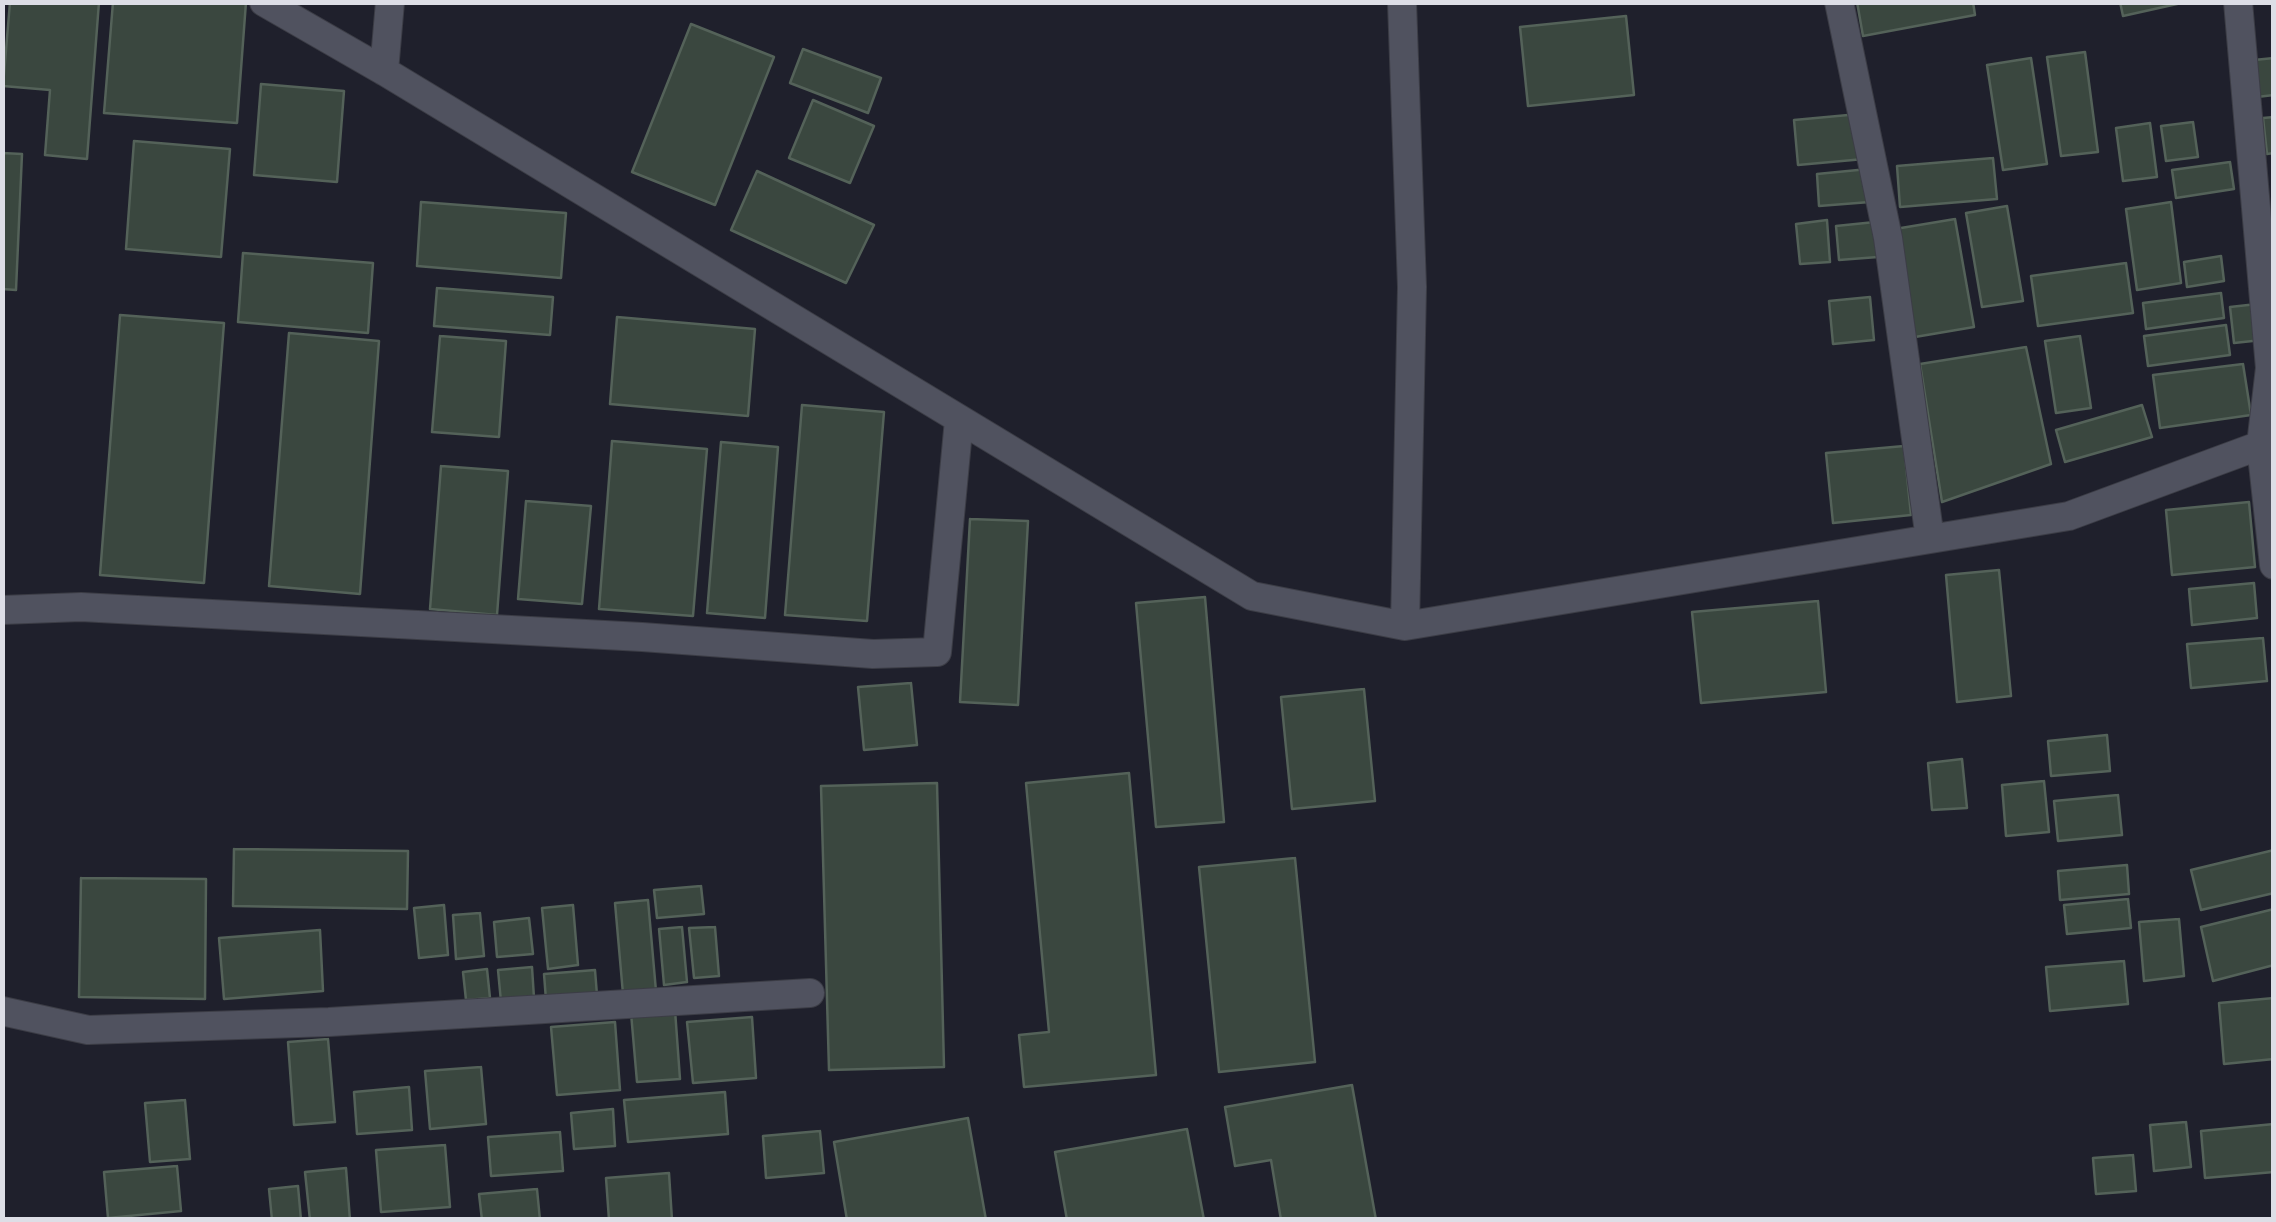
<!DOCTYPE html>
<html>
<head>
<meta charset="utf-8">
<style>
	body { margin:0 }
	#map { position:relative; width:2276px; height:1222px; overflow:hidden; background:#1f202c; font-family:Commissioner,sans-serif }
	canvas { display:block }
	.frame { position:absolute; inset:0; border:5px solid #dddee6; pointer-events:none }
</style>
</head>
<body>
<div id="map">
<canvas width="2276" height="1222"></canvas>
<div class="frame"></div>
</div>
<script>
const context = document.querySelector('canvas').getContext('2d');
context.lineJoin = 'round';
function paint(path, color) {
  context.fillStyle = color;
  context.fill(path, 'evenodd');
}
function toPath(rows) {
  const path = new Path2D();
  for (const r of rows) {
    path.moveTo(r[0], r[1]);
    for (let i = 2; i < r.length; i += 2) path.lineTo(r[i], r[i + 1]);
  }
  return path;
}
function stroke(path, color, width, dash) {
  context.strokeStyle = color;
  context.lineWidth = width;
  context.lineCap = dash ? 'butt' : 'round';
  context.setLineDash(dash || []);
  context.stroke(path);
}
const building = toPath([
	[10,2,99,2,87,159,45,155,50,90,3,86,10,2],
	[113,2,246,2,237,123,104,113,113,2],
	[1857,2,1973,2,1975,15,1863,36,1857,2],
	[2120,2,2186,2,2123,16,2120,2],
	[1626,16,1634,95,1528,106,1520,27,1626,16],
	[691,24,774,57,715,205,632,172,691,24],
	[803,49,881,78,868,113,790,83,803,49],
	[2085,52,2098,152,2061,156,2047,57,2085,52],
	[2031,58,2047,164,2003,170,1987,65,2031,58],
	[2274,58,2274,95,2257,97,2254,60,2274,58],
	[261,84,344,91,337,182,254,175,261,84],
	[813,100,874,126,850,183,789,158,813,100],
	[1859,114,1864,159,1798,165,1794,120,1859,114],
	[2274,117,2274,153,2267,154,2263,118,2274,117],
	[2193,122,2198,157,2166,161,2161,126,2193,122],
	[2150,123,2157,177,2123,181,2116,128,2150,123],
	[134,141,230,149,221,257,126,249,134,141],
	[2,153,22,154,16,290,2,289,2,153],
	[1993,158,1997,199,1900,207,1897,166,1993,158],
	[2230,162,2234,189,2176,198,2172,170,2230,162],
	[1868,169,1870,202,1819,206,1817,174,1868,169],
	[757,171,874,225,846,283,731,230,757,171],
	[421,202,566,213,561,278,417,266,421,202],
	[2171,202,2181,283,2137,290,2126,209,2171,202],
	[2007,206,2023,301,1982,307,1966,213,2007,206],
	[1955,219,1974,327,1915,337,1895,229,1955,219],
	[1827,220,1830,262,1800,264,1796,224,1827,220],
	[1875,222,1878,257,1839,260,1836,226,1875,222],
	[243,253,373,263,368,333,238,322,243,253],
	[2221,256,2224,281,2187,287,2184,262,2221,256],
	[2126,263,2133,313,2038,326,2031,276,2126,263],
	[437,288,553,297,550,335,434,326,437,288],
	[2221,293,2224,318,2146,329,2143,303,2221,293],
	[1870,297,1874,340,1833,344,1829,301,1870,297],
	[2257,304,2262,340,2234,343,2230,307,2257,304],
	[120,315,224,323,204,583,100,575,120,315],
	[617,317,755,329,748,416,610,404,617,317],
	[2226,325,2230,355,2148,366,2144,336,2226,325],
	[289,333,379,341,360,594,269,586,289,333],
	[440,336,506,341,499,437,432,432,440,336],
	[2080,336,2091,408,2056,413,2045,341,2080,336],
	[2026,347,2051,464,1942,502,1920,364,2026,347],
	[2243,364,2251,415,2160,428,2153,375,2243,364],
	[802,405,884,412,867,621,785,615,802,405],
	[2142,405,2152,437,2065,462,2056,430,2142,405],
	[612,441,707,449,693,616,599,609,612,441],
	[721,442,778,447,765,618,707,613,721,442],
	[1904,446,1911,515,1833,523,1826,453,1904,446],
	[441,466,508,471,497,615,430,609,441,466],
	[526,501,591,506,582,604,518,599,526,501],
	[2249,502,2255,567,2172,575,2166,510,2249,502],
	[970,519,1028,521,1018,705,960,702,970,519],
	[1999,570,2011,696,1957,702,1946,575,1999,570],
	[2254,583,2257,618,2192,625,2189,589,2254,583],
	[1205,597,1224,822,1156,827,1136,603,1205,597],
	[1818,601,1826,692,1701,703,1692,612,1818,601],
	[2263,638,2267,681,2191,688,2187,644,2263,638],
	[911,683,917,745,864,750,858,687,911,683],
	[1364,689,1375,801,1292,809,1281,697,1364,689],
	[2107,735,2110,771,2051,776,2048,741,2107,735],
	[1962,759,1967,808,1932,810,1928,763,1962,759],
	[1129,773,1156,1075,1024,1087,1019,1035,1049,1032,1026,783,1129,773],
	[2044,781,2049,832,2006,836,2002,785,2044,781],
	[937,783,944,1067,829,1070,821,786,937,783],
	[2118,795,2122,835,2058,841,2054,801,2118,795],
	[234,849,408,851,407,909,233,906,234,849],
	[2274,850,2274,893,2201,910,2191,870,2274,850],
	[1295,858,1315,1062,1219,1072,1199,867,1295,858],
	[2127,865,2129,894,2060,900,2058,871,2127,865],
	[81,878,206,879,205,999,79,997,81,878],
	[701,886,704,914,657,918,654,890,701,886],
	[2128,899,2131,928,2067,934,2064,905,2128,899],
	[648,900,656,991,623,994,615,903,648,900],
	[444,905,448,955,419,958,414,908,444,905],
	[573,905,578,965,548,969,542,908,573,905],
	[2274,909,2274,965,2213,981,2201,927,2274,909],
	[480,913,484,956,456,959,453,915,480,913],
	[529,918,533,954,497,957,494,922,529,918],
	[2179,919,2184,976,2144,981,2139,922,2179,919],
	[682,927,687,982,664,985,659,929,682,927],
	[715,927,719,976,694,978,689,928,715,927],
	[320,930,323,991,224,999,219,938,320,930],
	[2124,961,2128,1004,2050,1011,2046,967,2124,961],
	[532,967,534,998,501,1002,498,970,532,967],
	[487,969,490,998,466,1000,463,972,487,969],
	[595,970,597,995,546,1000,544,974,595,970],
	[2274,998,2274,1059,2224,1064,2219,1003,2274,998],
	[675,1010,680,1079,637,1082,631,1013,675,1010],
	[752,1017,756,1078,693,1083,687,1022,752,1017],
	[615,1022,620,1090,557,1095,551,1027,615,1022],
	[328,1039,335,1122,294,1125,288,1042,328,1039],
	[481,1067,486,1124,430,1129,425,1071,481,1067],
	[1352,1085,1376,1220,1281,1220,1271,1160,1235,1166,1225,1107,1352,1085],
	[409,1087,412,1130,357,1134,354,1092,409,1087],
	[725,1092,728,1134,628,1142,624,1100,725,1092],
	[185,1100,190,1159,150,1162,145,1103,185,1100],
	[613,1109,615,1146,574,1149,571,1113,613,1109],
	[968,1118,986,1220,847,1220,834,1142,968,1118],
	[2186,1122,2191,1167,2154,1171,2150,1125,2186,1122],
	[2274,1124,2274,1172,2205,1178,2201,1131,2274,1124],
	[1187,1129,1204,1220,1067,1220,1055,1152,1187,1129],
	[820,1131,824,1173,766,1178,763,1136,820,1131],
	[560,1132,563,1171,491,1176,488,1137,560,1132],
	[445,1145,450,1207,381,1212,376,1150,445,1145],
	[2133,1155,2136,1191,2096,1194,2093,1158,2133,1155],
	[177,1166,181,1211,108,1218,104,1172,177,1166],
	[346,1168,350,1220,310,1220,305,1172,346,1168],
	[669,1173,672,1220,609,1220,606,1178,669,1173],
	[298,1186,301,1220,272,1220,269,1189,298,1186],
	[537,1189,540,1220,482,1220,479,1194,537,1189]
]);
paint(building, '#3a473f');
stroke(building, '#546259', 2.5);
const minor = toPath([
	[264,2,384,71,1252,596,1405,626,2069,516,2261,445,2274,437],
	[1402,2,1412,287,1405,626],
	[1839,2,1888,238,1930,539],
	[2238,2,2270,368,2261,445,2274,565],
	[384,71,390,2],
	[2,610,81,607,642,637,873,654,937,652,959,420],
	[2,1011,88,1030,329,1022,810,993]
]);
stroke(minor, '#3c3d46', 30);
stroke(minor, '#50525f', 28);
</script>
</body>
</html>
